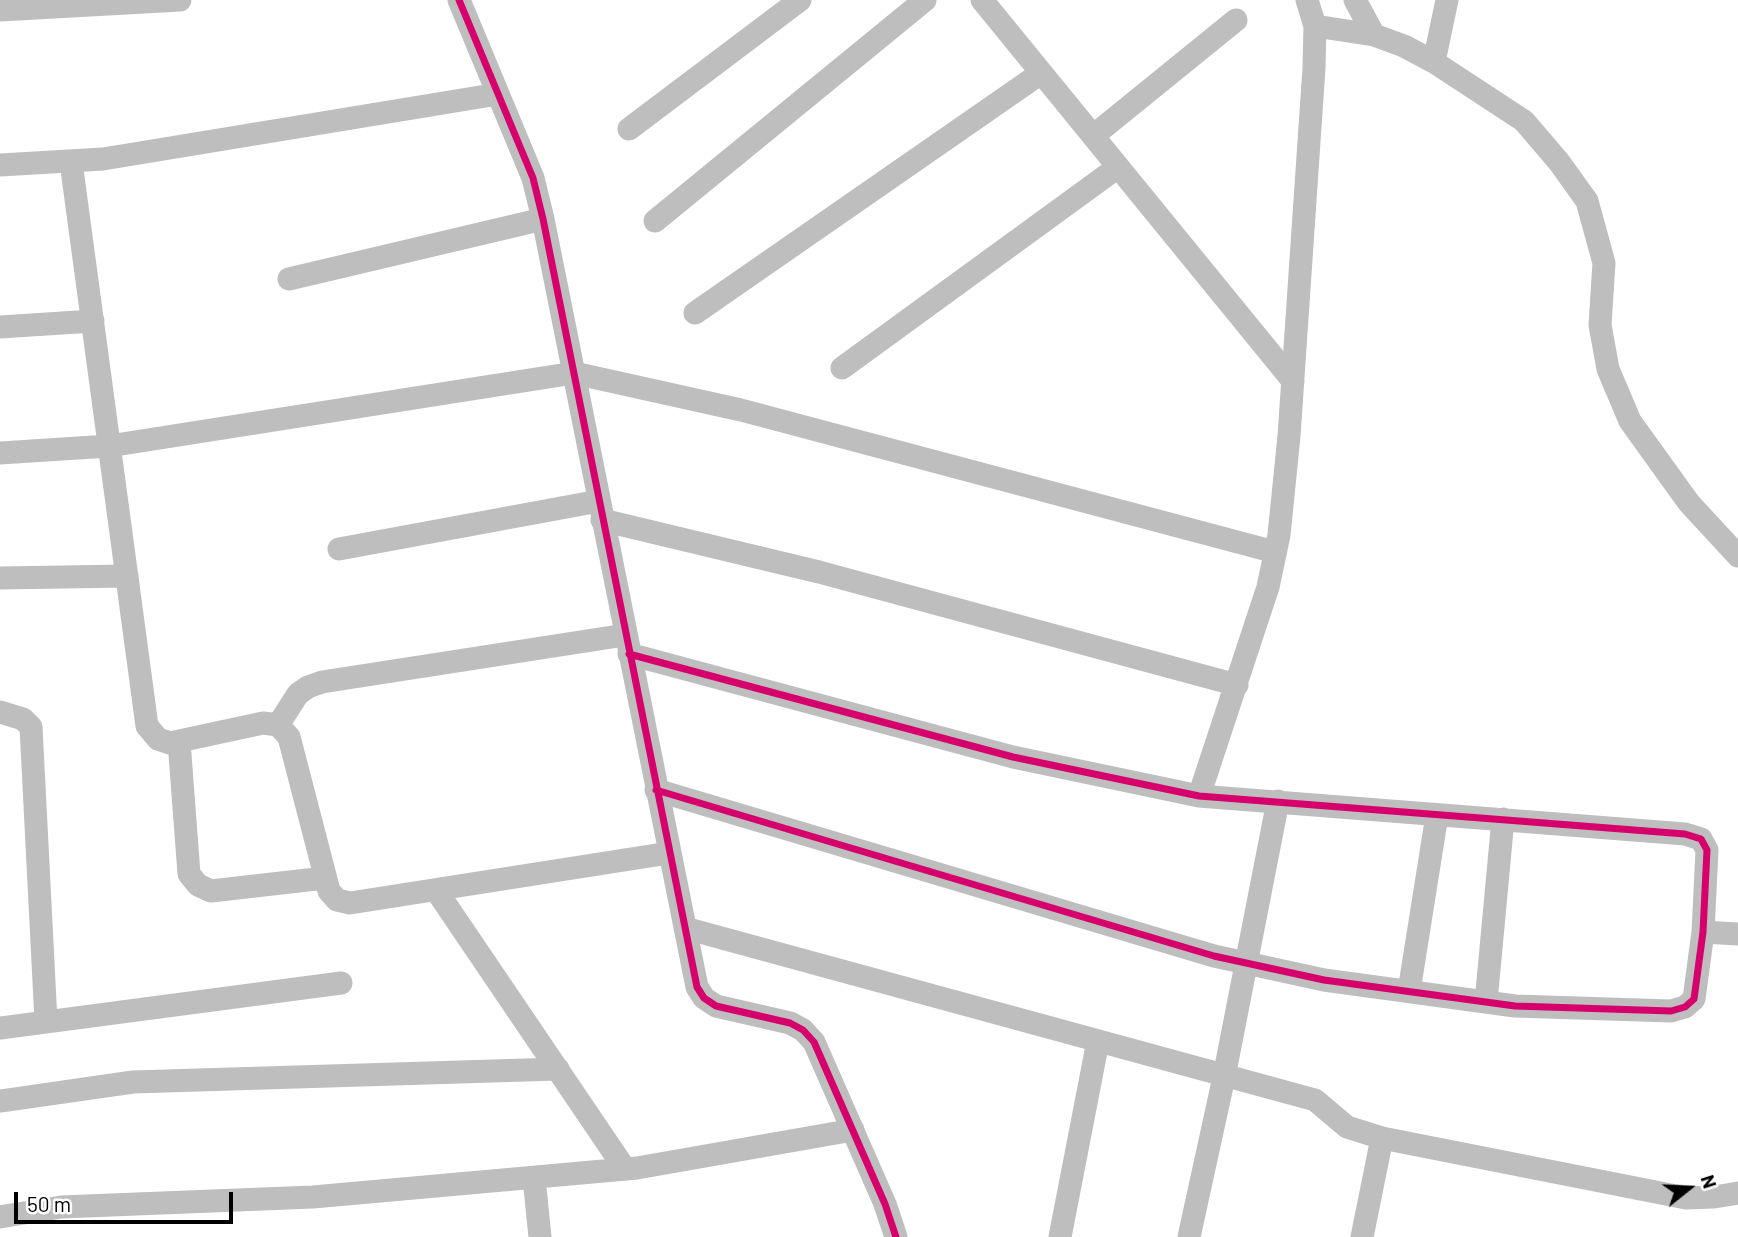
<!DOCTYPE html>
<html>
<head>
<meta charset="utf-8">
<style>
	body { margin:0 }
	#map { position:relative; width:1738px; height:1237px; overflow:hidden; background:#fff; font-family:Barlow,sans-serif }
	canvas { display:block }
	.north { position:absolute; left:1654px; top:1153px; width:70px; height:70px; -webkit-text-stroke:5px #fff; paint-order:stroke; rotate:72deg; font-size:19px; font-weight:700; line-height:28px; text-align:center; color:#000 }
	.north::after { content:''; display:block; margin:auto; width:24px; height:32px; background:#000; clip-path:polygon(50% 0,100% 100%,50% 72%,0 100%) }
	.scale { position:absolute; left:14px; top:1192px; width:219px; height:32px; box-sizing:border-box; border:4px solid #000; border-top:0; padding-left:9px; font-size:21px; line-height:24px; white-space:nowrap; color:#000; -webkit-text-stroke:5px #fff; paint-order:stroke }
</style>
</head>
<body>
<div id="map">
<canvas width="1738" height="1237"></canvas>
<div class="north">N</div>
<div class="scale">50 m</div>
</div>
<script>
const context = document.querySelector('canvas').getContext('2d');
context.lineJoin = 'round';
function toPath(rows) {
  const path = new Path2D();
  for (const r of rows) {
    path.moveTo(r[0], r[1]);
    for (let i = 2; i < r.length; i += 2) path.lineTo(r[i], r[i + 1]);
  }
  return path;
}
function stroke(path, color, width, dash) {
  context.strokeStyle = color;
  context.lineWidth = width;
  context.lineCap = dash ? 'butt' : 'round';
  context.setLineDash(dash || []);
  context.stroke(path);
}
stroke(toPath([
	[459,0,533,178,543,219,697,987,704,998,716,1006,790,1023,803,1030,814,1042,885,1204,896,1237],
	[982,0,1293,381],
	[1355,0,1374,35],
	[0,10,180,0],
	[1315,26,1374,35,1404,46,1434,62,1524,121,1559,162,1587,201,1604,263,1600,325,1608,369,1630,421,1689,503,1738,556],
	[1434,62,1447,0],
	[629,129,800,0],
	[1093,136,1236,20],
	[71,162,147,726,158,739,170,743,263,723,278,725,289,737,329,891,337,900,350,903,669,853],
	[0,165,103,159,498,94],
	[655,221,925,0],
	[289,279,543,219],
	[695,313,1041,73],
	[0,327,93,321],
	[842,368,1118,167],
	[0,453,109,446,574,373,741,410,1275,552],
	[602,520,819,572,1237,685],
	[339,549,599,501],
	[0,578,127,576],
	[629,654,1013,757,1199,796,1685,834,1701,839,1707,850,1703,932,1694,999,1685,1007,1671,1011,1515,1006,1324,980,1214,956,656,790],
	[0,712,23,719,31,727,46,1021],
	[278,725,298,694,308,687,322,682,625,635],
	[179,741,189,874,198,885,211,891,325,878],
	[1199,796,1268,587,1279,535,1289,436,1314,68,1315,26,1307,0],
	[436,890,625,1169],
	[685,928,1315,1100,1347,1127,1382,1138,1686,1198,1714,1197,1738,1193],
	[1703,932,1738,934],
	[1409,991,1437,815],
	[1486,1002,1503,819],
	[0,1028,341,983],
	[0,1101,133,1082,558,1069],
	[534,1178,540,1237],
	[0,1217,61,1207,313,1197,637,1168,853,1130],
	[1060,1237,1098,1041],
	[1189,1237,1224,1077,1278,801],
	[1362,1237,1382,1138]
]), '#bebebe', 23);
stroke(toPath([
	[459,0,533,178,543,219,697,987,704,998,716,1006,790,1023,803,1030,814,1042,885,1204,896,1237],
	[629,654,1013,757,1199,796,1685,834,1701,839,1707,850,1703,932,1694,999,1685,1007,1671,1011,1515,1006,1324,980,1214,956,656,790]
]), '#d6006c', 7);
</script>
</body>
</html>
